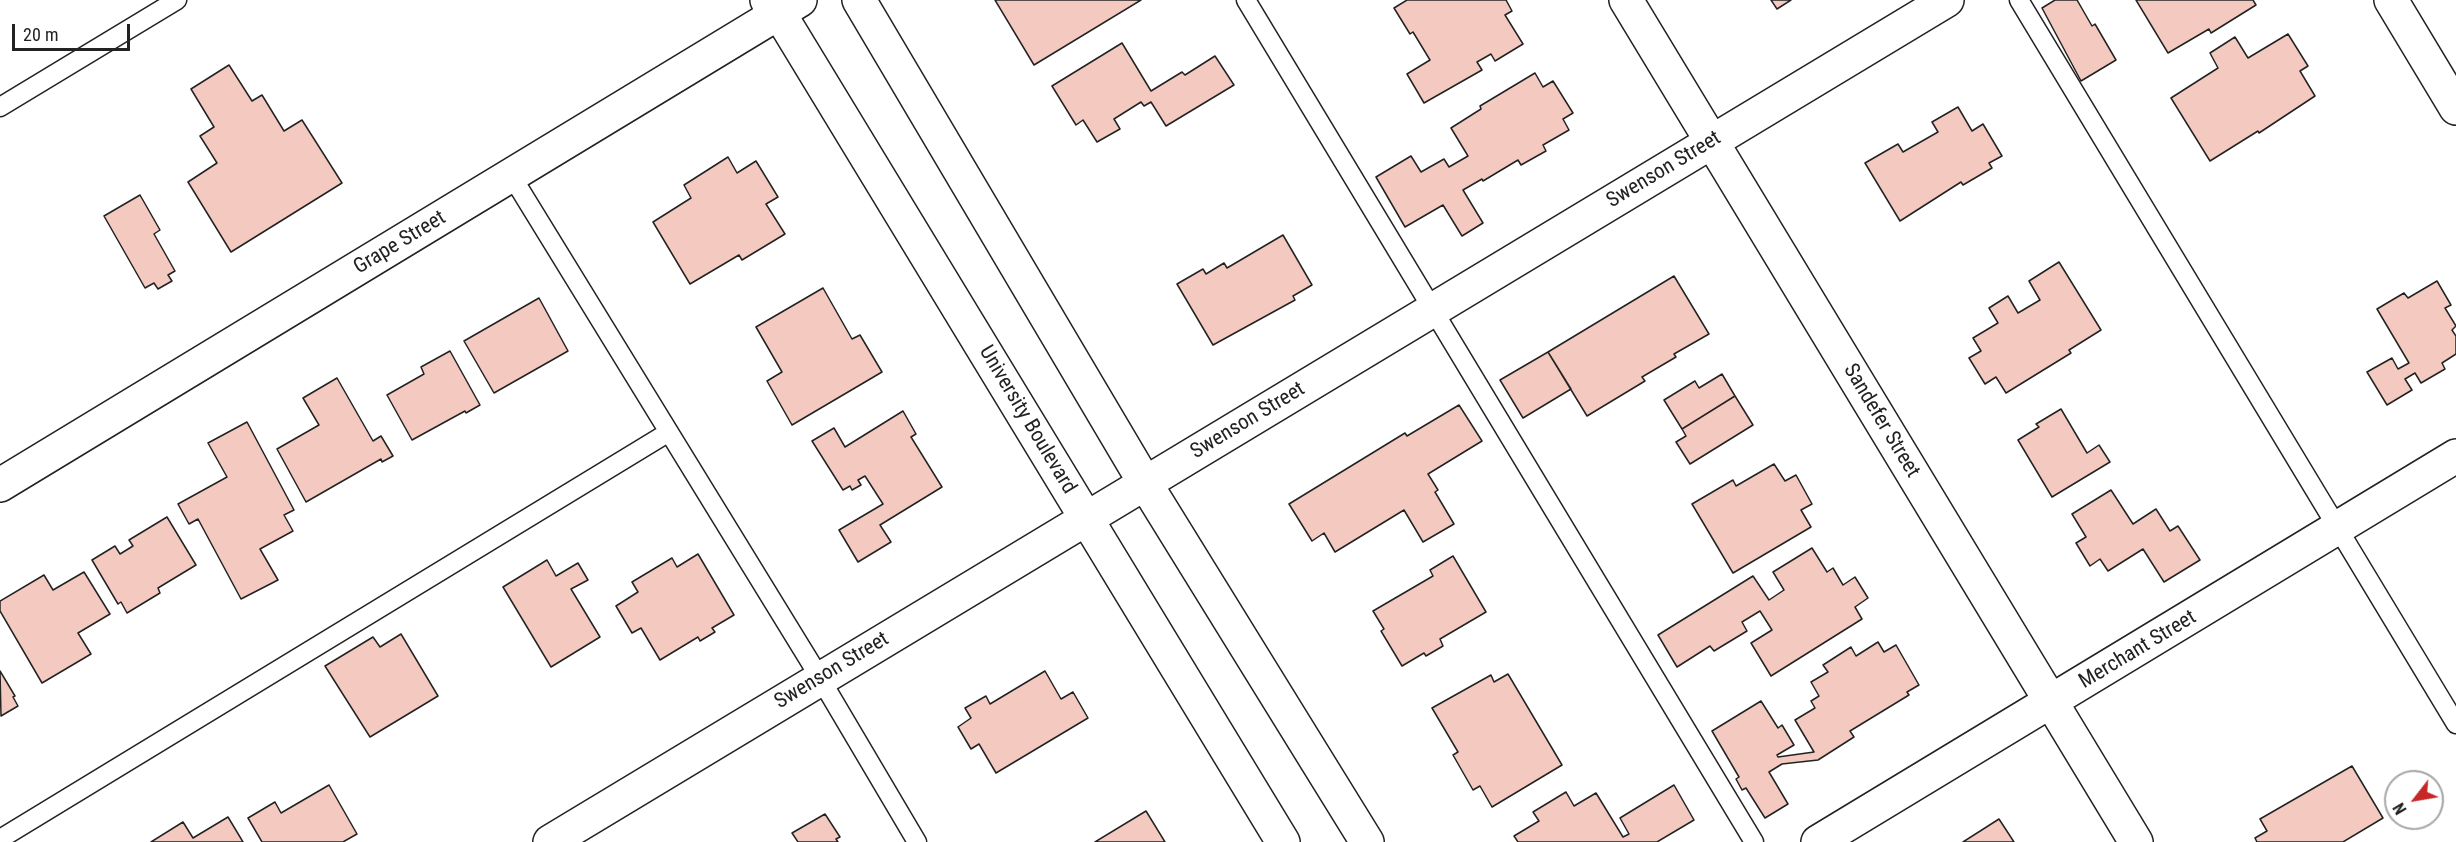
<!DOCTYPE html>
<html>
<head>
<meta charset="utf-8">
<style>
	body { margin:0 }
	#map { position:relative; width:2456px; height:842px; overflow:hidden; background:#fff; font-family:"Roboto Condensed",sans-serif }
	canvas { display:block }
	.north { position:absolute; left:2384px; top:770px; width:60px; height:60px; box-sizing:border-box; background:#fff; border:2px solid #a7a7a7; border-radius:50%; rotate:239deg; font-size:16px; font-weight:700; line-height:24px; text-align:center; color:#222 }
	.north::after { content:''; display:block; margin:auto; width:21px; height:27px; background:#c62828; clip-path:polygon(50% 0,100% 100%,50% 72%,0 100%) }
	.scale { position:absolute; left:12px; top:24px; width:118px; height:27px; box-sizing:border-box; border:3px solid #222; border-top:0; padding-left:8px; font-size:18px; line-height:21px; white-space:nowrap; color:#222; -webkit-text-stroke:4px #fff; paint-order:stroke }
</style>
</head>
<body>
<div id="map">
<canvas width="2456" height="842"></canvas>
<div class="north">N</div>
<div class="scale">20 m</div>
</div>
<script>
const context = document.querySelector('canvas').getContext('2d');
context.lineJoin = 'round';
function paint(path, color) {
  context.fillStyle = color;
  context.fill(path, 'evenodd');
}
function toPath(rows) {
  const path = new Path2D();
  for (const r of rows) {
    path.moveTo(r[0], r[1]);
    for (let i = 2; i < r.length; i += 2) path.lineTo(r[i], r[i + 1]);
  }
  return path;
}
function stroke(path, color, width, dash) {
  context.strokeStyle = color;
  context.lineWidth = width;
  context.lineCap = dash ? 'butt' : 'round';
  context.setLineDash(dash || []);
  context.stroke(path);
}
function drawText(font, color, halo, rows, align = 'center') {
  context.font = font + ' "Roboto Condensed",sans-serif';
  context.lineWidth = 4.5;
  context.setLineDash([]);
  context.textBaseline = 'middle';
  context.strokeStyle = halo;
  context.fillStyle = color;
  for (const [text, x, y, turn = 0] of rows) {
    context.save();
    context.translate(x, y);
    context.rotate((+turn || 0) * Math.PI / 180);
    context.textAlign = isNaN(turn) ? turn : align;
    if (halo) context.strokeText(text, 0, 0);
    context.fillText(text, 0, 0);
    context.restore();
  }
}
const building = toPath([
	[995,0,1141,0,1034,65,995,0],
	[1407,0,1506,0,1512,11,1505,15,1523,44,1495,61,1491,54,1477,62,1482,70,1424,103,1407,74,1430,60,1413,32,1410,34,1394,8,1407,0],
	[1771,0,1791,0,1777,9,1771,0],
	[2055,0,2077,0,2092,26,2095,24,2116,60,2081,81,2042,8,2055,0],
	[2136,0,2253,0,2256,5,2211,33,2209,29,2168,53,2136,0],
	[2288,34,2308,66,2300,71,2315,96,2259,133,2258,131,2210,161,2171,98,2218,68,2210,53,2235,37,2248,58,2288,34],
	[1122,43,1151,91,1182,72,1185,75,1215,56,1234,85,1166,126,1151,102,1144,106,1141,102,1114,119,1120,129,1097,142,1083,120,1076,125,1052,86,1122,43],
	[229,65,252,101,262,95,284,131,302,120,342,183,231,252,188,182,217,163,200,136,214,127,191,89,229,65],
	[1535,73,1543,87,1553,81,1573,113,1563,119,1569,130,1543,145,1546,151,1521,165,1518,160,1483,181,1482,179,1463,190,1483,223,1462,236,1443,205,1405,227,1376,177,1411,156,1421,172,1444,159,1449,167,1468,156,1451,128,1481,109,1480,106,1535,73],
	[1958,107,1972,131,1983,124,2002,156,1989,163,1992,168,1963,185,1961,182,1900,221,1865,163,1898,144,1903,152,1938,132,1932,122,1958,107],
	[728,157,737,173,756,161,778,197,766,204,785,234,742,260,739,255,690,284,653,222,691,198,684,185,728,157],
	[140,195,160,230,154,234,175,271,168,275,172,281,158,289,154,283,145,288,104,216,140,195],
	[1283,235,1312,285,1293,296,1295,300,1213,345,1177,284,1203,269,1206,274,1224,263,1227,268,1283,235],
	[2059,262,2101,330,2069,350,2071,353,2006,393,1996,377,1985,384,1969,358,1981,351,1973,338,1998,323,1989,308,2008,296,2018,313,2040,300,2029,281,2059,262],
	[1674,276,1709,334,1674,354,1676,357,1642,377,1645,381,1587,416,1548,352,1674,276],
	[2437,281,2451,305,2445,308,2456,326,2452,330,2456,336,2456,354,2442,363,2445,369,2421,383,2415,373,2405,379,2412,390,2387,405,2367,372,2392,358,2398,369,2409,363,2377,309,2404,293,2408,298,2437,281],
	[823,288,852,339,860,335,882,372,792,425,767,381,782,372,756,327,823,288],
	[539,298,568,351,494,393,464,341,539,298],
	[450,351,480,405,466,413,465,411,412,440,387,395,424,374,421,367,450,351],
	[1548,352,1571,389,1523,418,1500,380,1548,352],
	[1722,374,1735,396,1682,429,1664,400,1695,381,1699,388,1722,374],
	[337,378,373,441,381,436,393,456,382,462,381,459,306,502,277,449,319,425,303,398,337,378],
	[1735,396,1753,425,1690,464,1676,442,1686,436,1682,429,1735,396],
	[1459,405,1482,441,1428,474,1438,490,1435,492,1454,524,1423,542,1404,510,1335,552,1324,533,1312,541,1289,504,1405,433,1407,436,1459,405],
	[2061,409,2087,453,2099,445,2110,462,2052,497,2018,440,2039,427,2036,424,2061,409],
	[903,411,916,434,911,437,942,487,880,525,891,542,858,562,839,530,883,504,865,476,858,480,861,485,852,490,850,486,843,490,812,441,834,428,845,447,903,411],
	[247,422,294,510,284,515,293,531,260,549,278,580,241,599,198,519,189,524,178,504,227,477,208,443,247,422],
	[1774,464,1785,481,1796,475,1812,504,1801,510,1811,527,1733,573,1692,504,1733,480,1736,486,1774,464],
	[2111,490,2133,524,2156,509,2170,531,2178,526,2200,560,2164,582,2143,549,2108,571,2100,559,2090,566,2076,543,2086,537,2072,514,2111,490],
	[167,517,196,565,158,588,160,593,127,613,121,602,118,604,92,560,115,546,120,554,133,546,129,540,167,517],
	[1812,548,1827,572,1833,568,1843,585,1855,577,1868,598,1855,607,1862,619,1771,676,1751,643,1772,630,1760,611,1742,622,1747,631,1714,651,1710,646,1677,667,1658,635,1753,576,1769,600,1784,590,1773,572,1812,548],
	[698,554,734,615,712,628,715,632,700,641,698,637,660,660,641,628,632,633,616,606,638,592,632,582,672,558,677,567,698,554],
	[1453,556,1486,612,1440,639,1443,646,1426,656,1424,653,1402,666,1381,631,1384,629,1373,611,1433,576,1430,570,1453,556],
	[547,560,556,576,578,563,588,580,571,589,600,637,551,667,503,587,547,560],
	[84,572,110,614,78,633,91,654,42,683,0,611,0,601,44,575,53,590,84,572],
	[401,634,438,696,370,737,325,666,373,637,380,647,401,634],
	[1878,642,1884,652,1896,645,1919,685,1907,692,1909,695,1850,731,1854,737,1818,760,1782,764,1769,772,1788,804,1765,818,1746,788,1742,790,1736,779,1739,777,1712,731,1761,701,1778,728,1782,725,1794,745,1777,755,1778,757,1814,752,1795,720,1815,708,1811,701,1819,696,1811,682,1828,672,1823,665,1851,647,1856,656,1878,642],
	[0,671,15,696,13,697,18,706,1,716,0,671],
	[1045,671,1061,699,1073,692,1088,718,996,773,979,744,971,749,958,727,971,718,965,708,986,696,990,704,1045,671],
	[1508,674,1562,765,1492,807,1480,786,1473,790,1453,755,1458,752,1432,708,1491,675,1494,682,1508,674],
	[2352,766,2383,818,2343,842,2257,842,2255,838,2267,831,2260,819,2352,766],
	[329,785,357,834,343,842,262,842,248,818,275,802,281,813,329,785],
	[1674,785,1694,820,1657,842,1518,842,1514,836,1539,821,1533,812,1566,792,1574,806,1596,793,1623,837,1629,834,1620,818,1674,785],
	[1146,811,1165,842,1095,842,1146,811],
	[825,814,840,837,836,839,838,842,798,842,792,833,825,814],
	[228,817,243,842,151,842,183,822,193,838,228,817],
	[1999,819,2014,842,1963,842,1999,819]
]);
paint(building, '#f3c9c0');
stroke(building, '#222', 1.5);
const service = toPath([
	[1246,0,1754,842],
	[2019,0,2456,724],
	[0,107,177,0],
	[511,175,820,678,917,842],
	[0,839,669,432]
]);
const minor = toPath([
	[767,0,779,13,1283,842],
	[859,0,1145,483,1367,842],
	[1626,0,2136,842],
	[550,842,1947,0],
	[1818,842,2456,456]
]);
const tertiary = toPath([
	[0,485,800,0]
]);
const secondary = toPath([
	[2391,0,2456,108]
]);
stroke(service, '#222', 21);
stroke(minor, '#222', 36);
stroke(tertiary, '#222', 36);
stroke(secondary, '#222', 36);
stroke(service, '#fff', 18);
stroke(minor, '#fff', 33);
stroke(tertiary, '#fff', 33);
stroke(secondary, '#fff', 33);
drawText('21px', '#222', '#fff', [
	["Swenson Street",1664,170,-31],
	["Grape Street",400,243,-31],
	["University Boulevard",1027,420,59],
	["Swenson Street",1248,421,-31],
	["Sandefer Street",1881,421,59],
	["Merchant Street",2138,650,-31],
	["Swenson Street",832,671,-31]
]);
</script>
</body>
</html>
